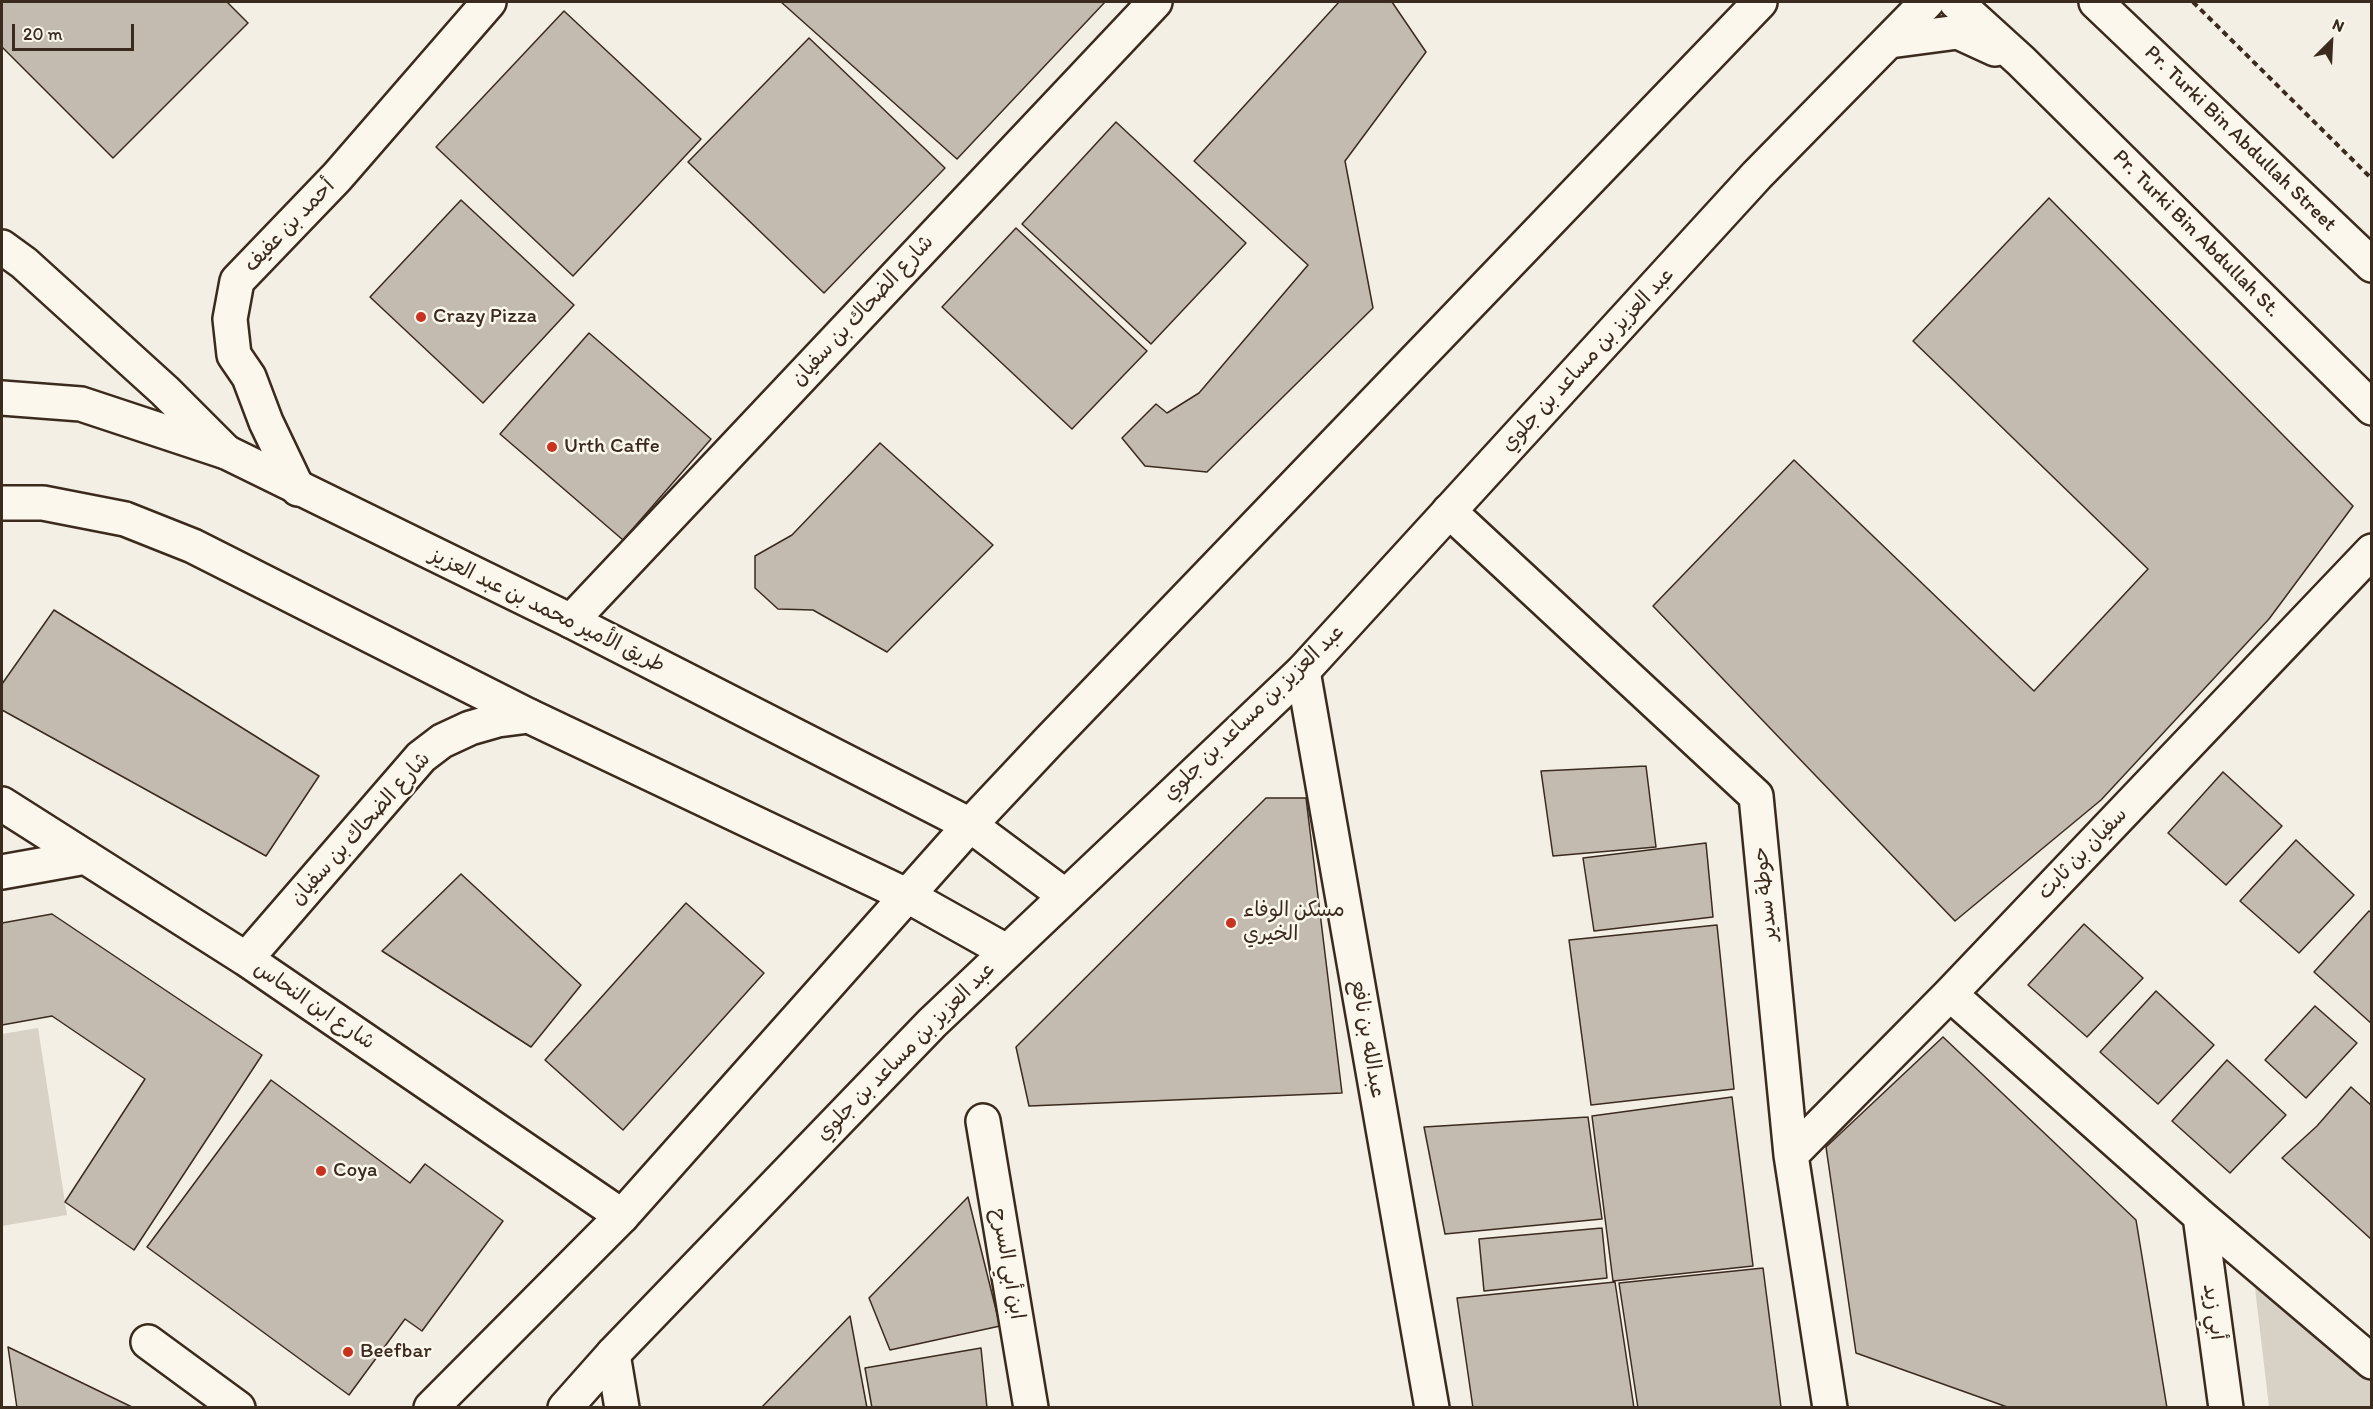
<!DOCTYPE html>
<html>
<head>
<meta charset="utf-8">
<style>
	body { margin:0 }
	#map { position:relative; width:2373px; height:1409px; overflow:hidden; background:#f3efe4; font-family:Itim,sans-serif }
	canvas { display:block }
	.frame { position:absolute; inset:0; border:3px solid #3b2a1e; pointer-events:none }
	.north { position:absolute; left:2301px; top:12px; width:60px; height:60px; -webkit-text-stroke:4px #fbf7ec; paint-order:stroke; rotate:24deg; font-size:16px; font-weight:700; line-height:24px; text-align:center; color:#3b2a1e }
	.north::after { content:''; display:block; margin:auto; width:21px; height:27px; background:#3b2a1e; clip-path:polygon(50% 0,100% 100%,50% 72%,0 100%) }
	.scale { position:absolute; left:12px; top:24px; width:122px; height:27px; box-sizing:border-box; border:3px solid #3b2a1e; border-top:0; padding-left:8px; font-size:18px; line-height:21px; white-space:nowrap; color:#3b2a1e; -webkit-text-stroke:4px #fbf7ec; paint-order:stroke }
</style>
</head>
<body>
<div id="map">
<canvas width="2373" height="1409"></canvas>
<div class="frame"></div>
<div class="north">N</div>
<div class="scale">20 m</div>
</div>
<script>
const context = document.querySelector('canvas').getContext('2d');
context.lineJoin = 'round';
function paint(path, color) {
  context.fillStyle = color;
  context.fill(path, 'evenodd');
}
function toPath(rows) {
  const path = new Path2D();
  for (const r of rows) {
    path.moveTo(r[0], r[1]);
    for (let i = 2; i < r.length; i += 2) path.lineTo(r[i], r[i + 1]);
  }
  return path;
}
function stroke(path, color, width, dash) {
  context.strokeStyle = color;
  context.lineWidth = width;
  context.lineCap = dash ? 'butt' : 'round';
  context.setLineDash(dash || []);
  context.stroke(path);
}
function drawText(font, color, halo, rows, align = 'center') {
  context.font = font + ' Itim,"Playpen Sans Arabic",sans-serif';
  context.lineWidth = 5;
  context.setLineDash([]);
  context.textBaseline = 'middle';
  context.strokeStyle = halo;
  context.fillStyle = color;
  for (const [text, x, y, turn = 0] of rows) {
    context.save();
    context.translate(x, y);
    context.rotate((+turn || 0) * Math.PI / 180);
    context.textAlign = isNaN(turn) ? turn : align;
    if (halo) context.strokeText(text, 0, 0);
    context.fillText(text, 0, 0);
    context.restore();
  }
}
paint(toPath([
	[38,1028,67,1215,2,1226,2,1034],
	[2255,1288,2371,1379,2371,1407,2269,1407]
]), '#d8d1c6');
const building = toPath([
	[2,2,227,2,248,23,113,158,2,47,2,2],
	[781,2,1105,2,957,159,781,2],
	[1339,2,1392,2,1426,52,1345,161,1373,308,1207,472,1145,466,1122,438,1156,404,1167,413,1199,393,1308,265,1194,161,1339,2],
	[564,11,701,139,573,276,436,147,564,11],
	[809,38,945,168,824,293,688,162,809,38],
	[1116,122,1246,243,1151,344,1022,224,1116,122],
	[2049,198,2353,506,2269,619,2101,800,1955,921,1653,606,1794,460,2034,691,2148,569,1913,341,2049,198],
	[461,200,574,305,483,403,370,297,461,200],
	[1016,228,1147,351,1072,429,942,307,1016,228],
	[589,333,711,439,623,540,500,434,589,333],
	[880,443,993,545,887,652,813,610,778,609,755,588,755,556,792,535,880,443],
	[54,610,319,776,266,856,2,710,2,684,54,610],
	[1646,766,1656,847,1553,856,1541,771,1646,766],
	[2223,772,2282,826,2226,885,2168,833,2223,772],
	[1266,798,1306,798,1342,1093,1029,1106,1016,1047,1266,798],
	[2296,840,2354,895,2299,953,2240,901,2296,840],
	[1706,843,1713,917,1594,931,1583,858,1706,843],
	[461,874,581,985,531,1047,382,951,461,874],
	[686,903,764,973,623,1130,545,1060,686,903],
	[2369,911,2372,913,2372,1024,2314,972,2369,911],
	[52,914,262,1055,134,1250,65,1202,145,1079,52,1016,2,1025,2,923,52,914],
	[2084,924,2143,978,2087,1037,2028,985,2084,924],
	[1717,925,1734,1089,1591,1105,1569,940,1717,925],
	[2156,991,2214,1045,2158,1104,2100,1052,2156,991],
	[2315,1006,2357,1043,2306,1098,2265,1060,2315,1006],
	[1943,1037,2136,1220,2167,1408,2010,1408,1856,1353,1826,1147,1943,1037],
	[2227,1060,2286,1115,2230,1173,2172,1121,2227,1060],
	[271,1080,410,1183,425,1164,503,1221,422,1331,405,1319,349,1395,147,1247,271,1080],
	[2351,1087,2372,1106,2372,1240,2282,1158,2317,1126,2351,1087],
	[1732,1097,1753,1266,1613,1281,1592,1116,1732,1097],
	[1588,1117,1602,1219,1445,1234,1424,1127,1588,1117],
	[968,1197,1000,1326,890,1350,869,1298,968,1197],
	[1602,1228,1607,1278,1484,1291,1479,1239,1602,1228],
	[1763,1268,1781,1407,1638,1408,1619,1283,1763,1268],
	[1615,1282,1634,1408,1473,1408,1457,1298,1615,1282],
	[850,1316,867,1408,761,1408,850,1316],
	[8,1347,134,1408,17,1408,8,1347],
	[981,1348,987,1408,872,1408,865,1368,981,1348]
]);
paint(building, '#c3bbb0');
stroke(building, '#3b2a1e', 1.5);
const minor = toPath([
	[1956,2,2021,61,2372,408],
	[2096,2,2372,265],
	[1890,41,1958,32,1995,49],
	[2,247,24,263,165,391,226,452],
	[298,489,266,422,249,377,234,355,230,319,237,281,337,177,489,2],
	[1449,511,1756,796,1791,1155,1830,1408],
	[571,621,1155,2],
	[1303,671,1432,1408],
	[2,804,246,959,622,1216],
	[2,872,86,857],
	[246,959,421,757,442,741,470,728,498,720,529,716],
	[1950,994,2200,1216,2372,1362],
	[983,1121,1031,1408],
	[1791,1155,1950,994,2372,551],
	[2200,1216,2226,1408],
	[148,1342,238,1408],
	[613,1354,622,1408]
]);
const major = toPath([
	[2,398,81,404,226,452,571,621,970,825,1064,895],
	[2,503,43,503,125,519,193,546,529,716,908,896,1006,951],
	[431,1408,622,1216,970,825,1048,742,1760,2],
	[565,1408,613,1354,932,1023,1303,671,1757,175,1927,2]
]);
stroke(minor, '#3b2a1e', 38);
stroke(major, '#3b2a1e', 38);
stroke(toPath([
	[2193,2,2372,179]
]), '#3b2a1e', 4, [6, 4.5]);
stroke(minor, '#fbf7ec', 33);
stroke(major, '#fbf7ec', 33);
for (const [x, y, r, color] of [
	[421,317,6,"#c8321e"],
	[552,447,6,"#c8321e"],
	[1231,923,6,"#c8321e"],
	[321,1171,6,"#c8321e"],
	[348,1352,6,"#c8321e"]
]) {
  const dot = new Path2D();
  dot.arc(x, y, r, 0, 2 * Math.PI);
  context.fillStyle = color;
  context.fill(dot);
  stroke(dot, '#fbf7ec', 2);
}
drawText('21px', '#3b2a1e', '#fbf7ec', [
	["Pr. Turki Bin Abdullah Street",2240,139,44],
	["أحمد بن عفيف",290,226,-46],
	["Pr. Turki Bin Abdullah St.",2196,234,45],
	["شارع الضحاك بن سفيان",863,311,-47],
	["عبد العزيز بن مساعد بن جلوي",1588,360,-47],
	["طريق الأمير محمد بن عبد العزيز",547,611,26],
	["عبد العزيز بن مساعد بن جلوي",1254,713,-44],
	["شارع الضحاك بن سفيان",361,829,-48],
	["سفيان بن ثابت",2083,854,-46],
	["حوطة سدير",1766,894,-96],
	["شارع ابن النحاس",314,1006,34],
	["عبدالله بن نافع",1367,1039,80],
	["عبد العزيز بن مساعد بن جلوي",906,1052,-45],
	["ابن أبي السرح",1007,1264,80],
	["أبي زيد",2213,1312,82]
]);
drawText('21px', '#3b2a1e', '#fbf7ec', [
	["Crazy Pizza",433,317],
	["Urth Caffe",564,447],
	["مسكن الوفاء",1243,911],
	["الخيري",1243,935],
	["Coya",333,1171],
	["Beefbar",360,1352]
], 'left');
</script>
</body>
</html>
